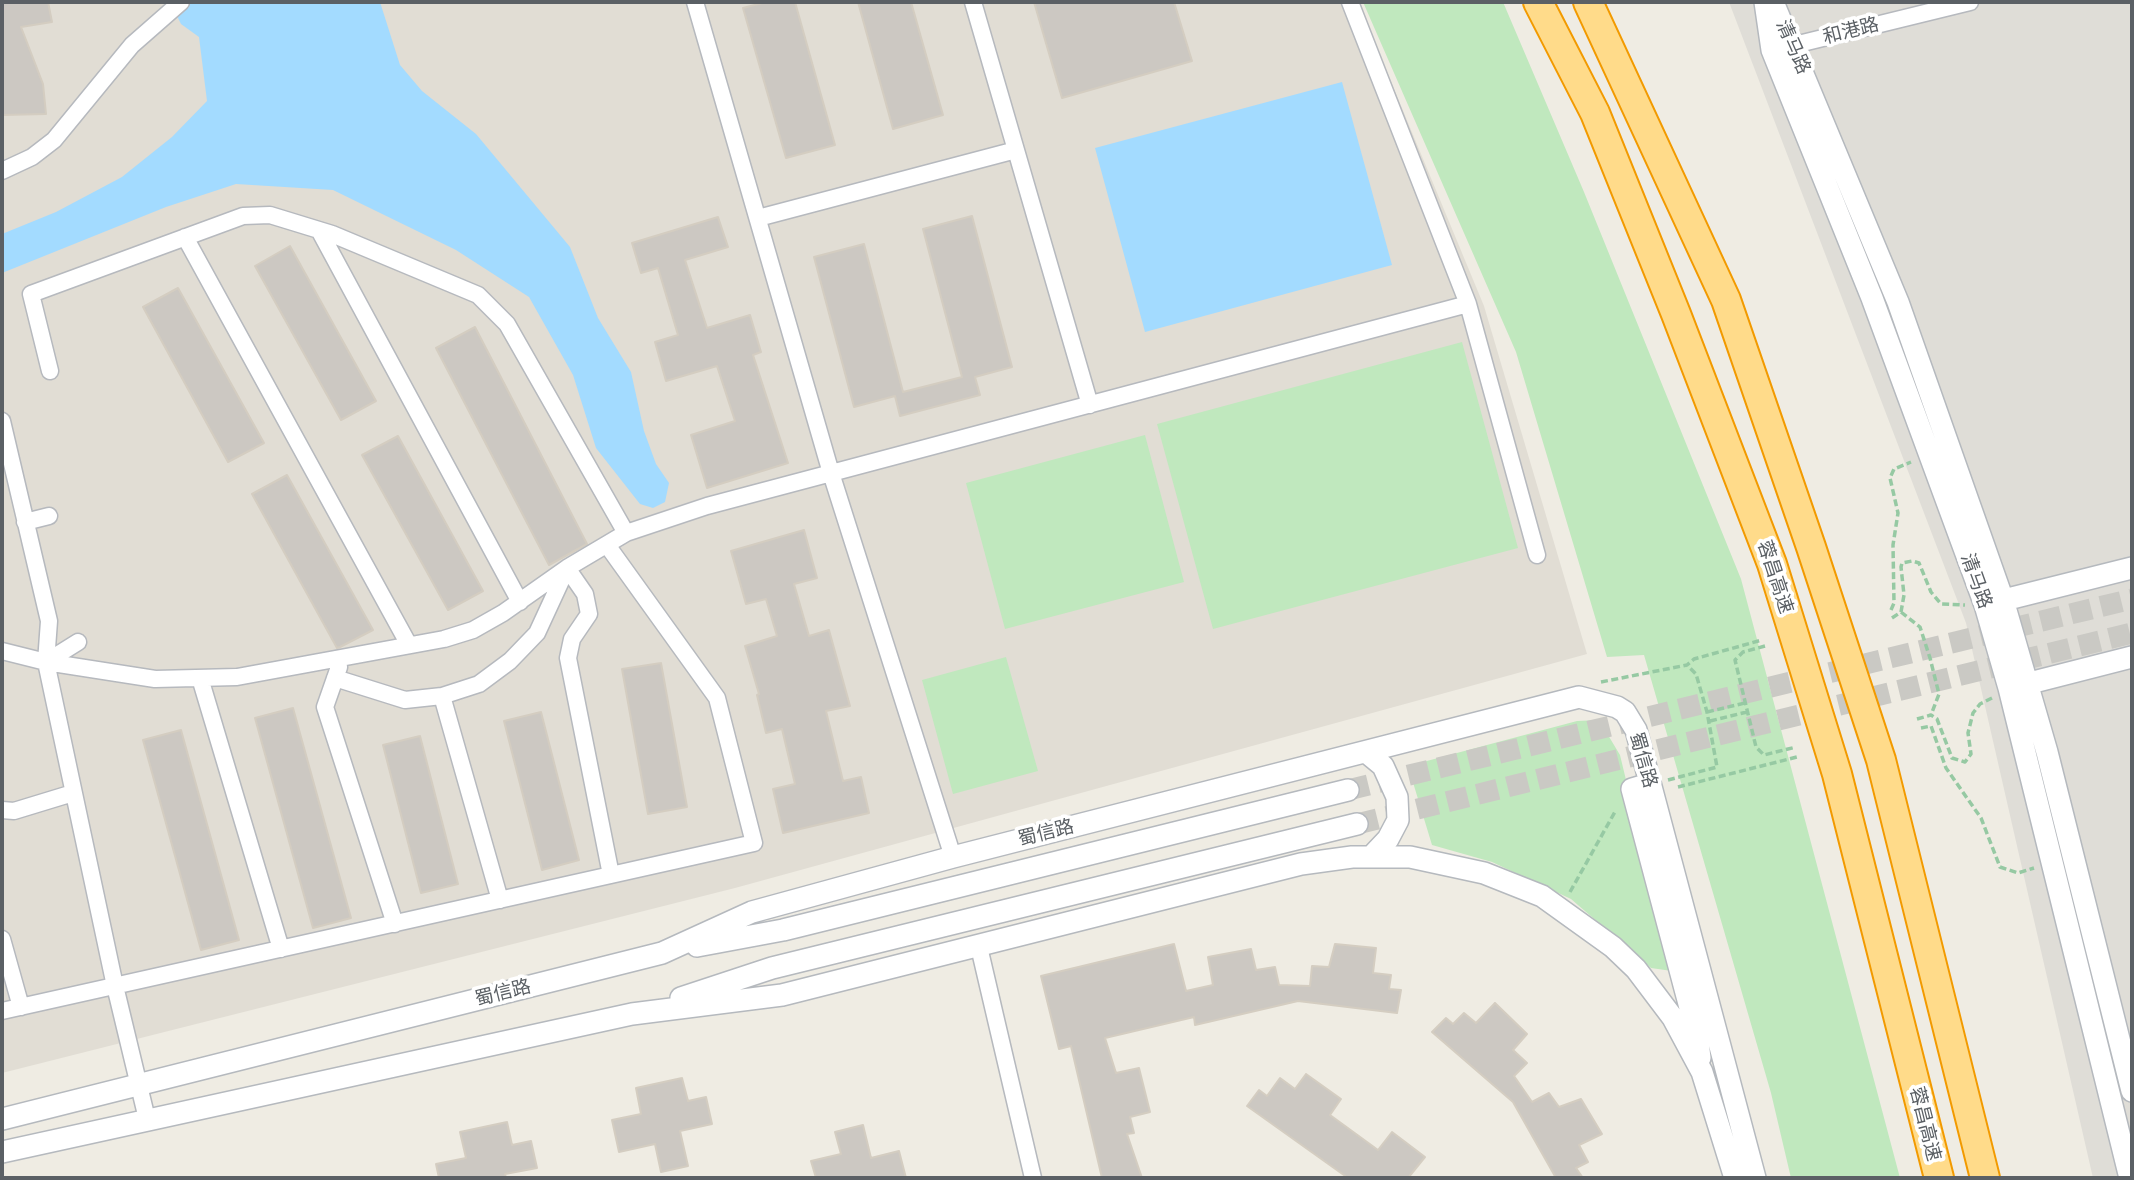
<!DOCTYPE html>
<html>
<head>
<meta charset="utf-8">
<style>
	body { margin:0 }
	#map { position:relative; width:2134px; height:1180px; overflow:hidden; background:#efece3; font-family:Mulish,sans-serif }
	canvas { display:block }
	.frame { position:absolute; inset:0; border:4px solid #5b6065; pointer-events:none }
</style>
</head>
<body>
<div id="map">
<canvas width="2134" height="1180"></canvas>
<div class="frame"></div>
</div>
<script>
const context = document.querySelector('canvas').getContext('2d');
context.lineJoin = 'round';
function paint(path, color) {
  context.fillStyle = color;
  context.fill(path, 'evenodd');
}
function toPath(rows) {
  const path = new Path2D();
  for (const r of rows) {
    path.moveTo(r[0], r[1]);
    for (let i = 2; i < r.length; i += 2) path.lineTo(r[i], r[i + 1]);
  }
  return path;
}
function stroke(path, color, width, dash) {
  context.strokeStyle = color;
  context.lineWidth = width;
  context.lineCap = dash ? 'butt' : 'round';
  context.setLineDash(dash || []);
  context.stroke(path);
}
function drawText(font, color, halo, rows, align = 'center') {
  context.font = font + ' Mulish,"Noto Sans SC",sans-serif';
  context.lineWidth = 7;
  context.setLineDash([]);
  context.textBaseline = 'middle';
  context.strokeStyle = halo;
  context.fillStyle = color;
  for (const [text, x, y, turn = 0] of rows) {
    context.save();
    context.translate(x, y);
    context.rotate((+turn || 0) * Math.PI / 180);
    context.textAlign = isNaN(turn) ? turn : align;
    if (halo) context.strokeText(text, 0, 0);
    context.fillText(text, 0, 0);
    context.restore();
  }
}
paint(toPath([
	[1729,2,2132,2,2132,1178,2093,1178,1966,623]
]), '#dfddd7');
paint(toPath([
	[2,2,1358,2,1484,306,1587,654,735,888,2,1073]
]), '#e1ddd4');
paint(toPath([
	[1363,2,1503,2,1584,192,1741,579,1900,1178,1791,1178,1771,1093,1644,655,1607,657,1516,352],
	[1462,342,1518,548,1213,629,1157,424],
	[1145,435,1184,582,1005,629,966,483],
	[1006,657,1038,771,953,794,922,680],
	[1599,720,1620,755,1672,971,1651,968,1571,899,1492,862,1432,845,1408,766,1577,721]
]), '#c0e8be');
paint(toPath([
	[170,2,380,2,400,65,422,91,476,134,570,247,598,318,631,372,644,431,656,464,669,483,665,502,653,508,640,504,596,448,573,375,529,297,456,250,333,190,236,184,166,207,2,273,2,234,56,212,122,177,172,137,207,101,199,37,181,24],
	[1342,82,1392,265,1145,332,1095,148]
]), '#a3dbff');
const building = toPath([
	[2,2,48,2,52,22,21,27,43,84,46,114,2,115,2,2],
	[766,2,795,2,835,145,786,158,743,8,766,2],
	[858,2,911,2,943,115,893,129,858,2],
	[1034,2,1174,2,1192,61,1062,98,1034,2],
	[972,216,1012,367,975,377,980,395,900,416,895,396,854,407,814,257,864,244,903,392,962,377,923,229,972,216],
	[718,217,728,247,685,260,707,328,750,315,761,352,753,355,788,463,707,488,691,435,735,421,717,366,666,381,655,342,678,335,658,268,641,273,632,243,718,217],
	[290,246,376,401,341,420,255,266,290,246],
	[178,288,264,443,228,462,143,307,178,288],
	[475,327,587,544,549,565,436,348,475,327],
	[398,436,483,591,448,610,362,455,398,436],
	[287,475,373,630,340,647,337,648,252,494,287,475],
	[804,530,817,578,794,584,809,636,829,630,850,706,826,711,843,781,861,777,869,813,783,833,773,789,795,784,782,729,766,733,757,695,759,694,745,646,777,636,766,599,746,604,731,551,804,530],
	[661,663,687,807,648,814,622,669,661,663],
	[293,708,351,918,313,928,255,718,293,708],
	[541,712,579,860,542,870,504,721,541,712],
	[181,730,239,940,201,950,143,740,181,730],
	[420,736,458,884,421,893,383,745,420,736],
	[1174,944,1186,991,1213,985,1208,957,1251,949,1256,970,1275,967,1279,985,1310,986,1312,966,1329,967,1335,944,1376,948,1373,973,1391,975,1389,989,1401,990,1397,1013,1298,1001,1195,1025,1194,1017,1105,1038,1116,1073,1139,1068,1150,1112,1130,1117,1134,1133,1127,1134,1142,1178,1102,1178,1071,1046,1059,1049,1041,976,1174,944],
	[1495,1003,1527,1034,1513,1050,1527,1063,1514,1076,1532,1102,1549,1093,1559,1107,1581,1099,1602,1134,1579,1145,1588,1162,1576,1168,1583,1178,1556,1178,1513,1102,1432,1032,1446,1018,1453,1024,1464,1013,1476,1023,1495,1003],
	[1306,1074,1341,1099,1330,1115,1378,1150,1392,1132,1425,1157,1408,1178,1348,1178,1247,1106,1259,1090,1267,1096,1280,1078,1295,1089,1306,1074],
	[682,1078,688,1101,706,1097,712,1124,680,1131,688,1166,661,1172,655,1144,619,1152,612,1120,641,1114,636,1088,682,1078],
	[507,1122,512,1145,531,1141,537,1168,505,1174,506,1178,439,1178,436,1164,466,1158,460,1132,507,1122],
	[863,1125,871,1158,899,1151,906,1178,816,1178,811,1161,841,1154,835,1132,863,1125]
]);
paint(building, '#ccc8c2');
stroke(building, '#d4cdc1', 2);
stroke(toPath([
	[1348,790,2132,599],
	[1357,824,2132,633]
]), '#cac9c4', 21, [21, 10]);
const street = toPath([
	[695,2,831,473,953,857],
	[973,2,1090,405],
	[1350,2,1468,304,1537,555],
	[1782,48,1970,2],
	[2,171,32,157,54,140,132,45,181,2],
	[758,218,1016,150],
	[319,230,520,602],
	[185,237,409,645],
	[50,371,31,294,243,216,270,215,332,234,478,295,507,324,626,533],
	[2,421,49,621,46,662,115,986,147,1119],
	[25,522,49,516],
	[2,651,46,662,155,679,237,677,444,639,473,630,503,613,567,568,626,533,707,506,1468,304],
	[46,662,78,642],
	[339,667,325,707,395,924],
	[200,678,281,949],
	[335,678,405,700,442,696,479,684,510,661,537,633,567,568,585,594,589,614,572,639,568,658,611,875],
	[442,696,500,900],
	[2,810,14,811,73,793],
	[2,939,21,1007],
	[979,947,1033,1178],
	[2,1011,754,843,717,698,607,545]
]);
const secondary = toPath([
	[1765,2,1772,50,1872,298,1985,605,2009,688,2130,1178],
	[1773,2,1898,302,2003,600,2047,752,2132,1091],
	[1992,603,2132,568],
	[2018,686,2132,657],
	[1366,752,1383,766,1397,797,1398,820,1388,839,1371,857],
	[1649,784,1632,789,1697,1034,1700,1058],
	[697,946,783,930,1348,790],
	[681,998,772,968,1357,824],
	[2,1119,662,953,752,912,953,857,1579,697,1617,707,1625,712,1636,730,1755,1178],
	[2,1152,632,1014,782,995,1301,864,1352,857,1410,857,1484,873,1542,896,1613,947,1636,969,1673,1018,1702,1072,1735,1178]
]);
const highway = toPath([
	[1538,2,1595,113,1676,314,1772,564,1837,774,1939,1178],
	[1588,2,1726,300,1811,547,1881,760,1985,1178]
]);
stroke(street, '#b6b9be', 19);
stroke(secondary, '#b5b9be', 24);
stroke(highway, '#f29a00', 32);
stroke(toPath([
	[1891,610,1894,603,1893,545,1898,513,1890,478,1894,469,1911,462],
	[1901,612,1920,627,1930,658,1939,694,1931,715],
	[1892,618,1901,612,1904,595,1901,567,1902,563,1912,561,1919,563,1931,592,1941,604,1965,605],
	[1765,646,1743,652,1735,660,1756,747,1764,755,1796,747],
	[1601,682,1687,665,1694,659,1762,640],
	[1707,712,1745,703],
	[1917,719,1931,715,1937,719,1952,758,1965,762,1971,754,1968,733,1973,713,1980,704,1992,698],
	[1710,721,1747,712],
	[1921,728,1931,726,1946,768,1981,818,2000,867,2018,873,2034,868],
	[1668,780,1717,767,1707,712,1696,674,1687,665],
	[1678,787,1797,757],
	[1570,892,1616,810]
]), '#96c9a3', 3.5, [7, 3.5]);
stroke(street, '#fff', 16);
stroke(secondary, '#fff', 21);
stroke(highway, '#ffdb8a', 28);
drawText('19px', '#5b6065', '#fff', [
	["和港路",1851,31,-14],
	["清马路",1793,47,66],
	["蓉昌高速",1775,577,72],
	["清马路",1976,581,70],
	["蜀信路",1643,760,74],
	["蜀信路",1046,833,-14],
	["蜀信路",503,993,-14],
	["蓉昌高速",1925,1124,76]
]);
</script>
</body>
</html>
